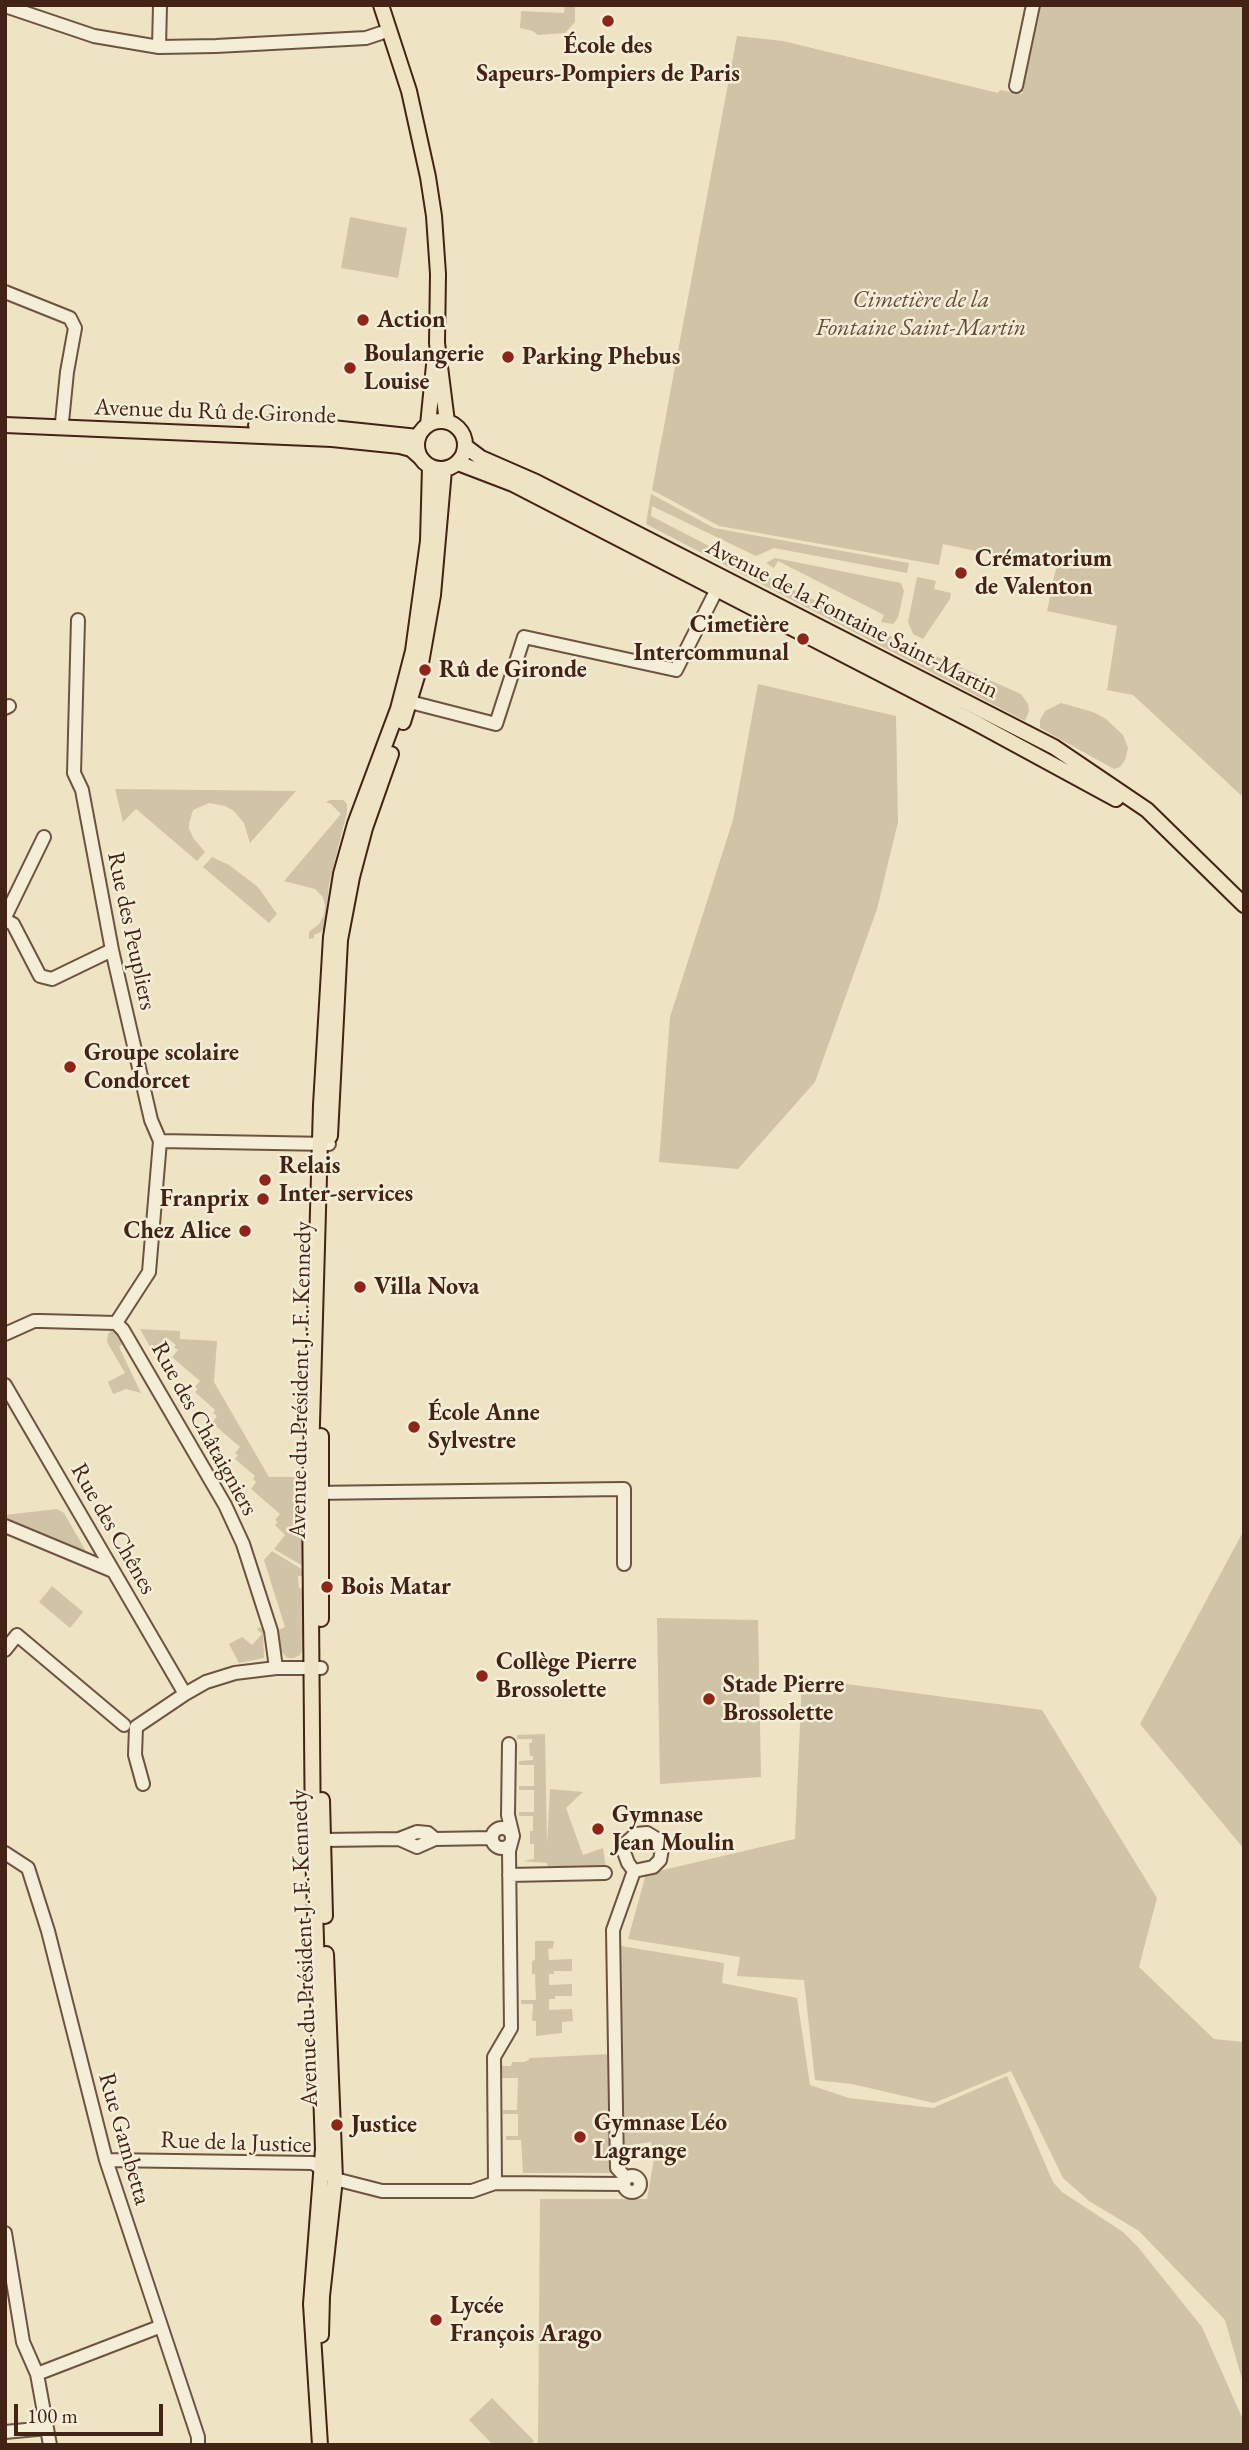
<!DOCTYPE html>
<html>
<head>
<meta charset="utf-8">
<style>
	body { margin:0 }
	#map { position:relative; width:1249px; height:2450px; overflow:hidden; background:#eee4c3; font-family:"EB Garamond",serif }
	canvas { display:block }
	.frame { position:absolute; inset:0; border:7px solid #422315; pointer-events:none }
	.scale { position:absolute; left:14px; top:2404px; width:149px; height:32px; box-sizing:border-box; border:4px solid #422315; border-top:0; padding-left:9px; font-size:21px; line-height:24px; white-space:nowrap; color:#422315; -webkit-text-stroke:5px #f4edd8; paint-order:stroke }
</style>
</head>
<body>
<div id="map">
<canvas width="1249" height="2450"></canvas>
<div class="frame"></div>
<div class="scale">100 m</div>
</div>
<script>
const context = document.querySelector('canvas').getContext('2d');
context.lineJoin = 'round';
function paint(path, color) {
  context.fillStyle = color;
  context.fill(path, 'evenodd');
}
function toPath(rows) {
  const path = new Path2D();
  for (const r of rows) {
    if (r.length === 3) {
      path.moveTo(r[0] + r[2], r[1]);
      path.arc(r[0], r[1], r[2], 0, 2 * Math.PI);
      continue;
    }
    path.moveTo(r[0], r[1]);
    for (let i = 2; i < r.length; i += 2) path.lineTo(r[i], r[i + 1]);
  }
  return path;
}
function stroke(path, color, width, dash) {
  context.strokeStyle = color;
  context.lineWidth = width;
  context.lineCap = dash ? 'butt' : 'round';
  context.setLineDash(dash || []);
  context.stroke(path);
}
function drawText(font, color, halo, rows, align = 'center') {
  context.font = font + ' "EB Garamond",serif';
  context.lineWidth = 5;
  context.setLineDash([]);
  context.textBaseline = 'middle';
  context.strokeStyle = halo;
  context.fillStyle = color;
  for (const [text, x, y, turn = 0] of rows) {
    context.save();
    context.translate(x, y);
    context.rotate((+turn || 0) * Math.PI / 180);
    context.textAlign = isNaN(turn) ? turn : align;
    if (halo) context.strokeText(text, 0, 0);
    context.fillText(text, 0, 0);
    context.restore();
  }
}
paint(toPath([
	[565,5,575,5,575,22,565,33,538,35,533,31,520,28,521,11,564,13],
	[1041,5,1244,5,1244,798,1133,695,1107,690,1117,626,1047,611,1056,568,943,544,939,565,719,526,652,490,737,36,783,41,998,93,1000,90,1022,94],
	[350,217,407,228,398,278,341,268],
	[651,494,714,528,909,563,907,573,774,548,756,556,652,506,651,516,841,614,1021,694,1028,704,1029,711,1025,721,646,524],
	[775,558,901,583,904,591,898,618,893,624,881,622,884,615,778,561,774,568,766,563],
	[917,577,936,581,934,589,951,593,950,599,923,639,913,634,908,622],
	[758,684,896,716,898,822,877,909,815,1082,738,1169,659,1162,670,1017,733,820],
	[1061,703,1093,712,1106,719,1123,735,1128,748,1125,760,1120,767,1114,769,1040,728,1040,720,1045,711],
	[115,789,296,791,250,843,244,823,234,811,225,806,209,803,193,810,189,824,189,829,194,839,205,852,197,861,136,809,123,822],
	[330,800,343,800,347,804,347,812,329,884,325,927,321,932,314,935,314,938,309,939,309,932,319,924,324,915,325,906,323,897,315,889,284,881,341,814,331,804,326,802],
	[212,857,229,865,258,887,277,914,269,923,203,867],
	[112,1329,125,1342,119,1347,141,1393,126,1389,113,1394,108,1382,125,1373,107,1342,108,1334],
	[140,1329,180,1331,180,1339,217,1341,214,1382,269,1477,301,1477,303,1566,274,1549,285,1535,275,1525,278,1522,275,1520,280,1514,251,1489,256,1482,253,1479,255,1476,235,1459,238,1455,235,1453,240,1447,212,1423,217,1416,213,1413,215,1410,195,1392,198,1389,195,1387,200,1381,172,1357,178,1350,174,1347,176,1345,166,1337,157,1347,159,1350,154,1354],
	[57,1509,64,1513,88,1555,5,1522,5,1515],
	[1244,1530,1244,1849,1140,1724],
	[272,1551,303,1570,303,1576,298,1576,299,1588,303,1589,302,1651,300,1655,294,1658,287,1658,281,1651,278,1630,285,1627,264,1560],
	[52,1586,83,1612,70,1628,39,1602],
	[657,1618,758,1620,761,1777,660,1784],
	[259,1627,263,1630,264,1658,239,1663,229,1644,242,1637,252,1645,262,1634,257,1629],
	[802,1678,1042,1710,1157,1898,1139,1967,1214,2039,1244,2042,1244,2386,1225,2320,1139,2231,1089,2201,1063,2178,1011,2071,934,2103,852,2084,815,2080,804,1980,737,1976,740,1957,628,1939,646,1874,795,1839],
	[545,1734,547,1844,550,1789,583,1792,566,1808,583,1855,603,1848,606,1868,548,1869,547,1863,523,1861,534,1859,534,1844,530,1844,530,1831,533,1831,533,1816,519,1816,519,1812,534,1812,534,1790,519,1790,519,1786,534,1786,534,1765,519,1765,519,1761,533,1760,533,1756,530,1756,529,1743,532,1743,532,1739,517,1739,517,1735],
	[535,1941,554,1941,553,1948,548,1949,549,1960,572,1959,572,1971,554,1971,554,1974,549,1974,549,1985,572,1984,572,1996,555,1996,555,1999,549,1999,549,2010,572,2009,573,2021,562,2022,562,2033,536,2036,536,2021,532,2021,533,2004,521,2004,521,2000,536,2000,535,1974,532,1974,532,1961,535,1960],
	[621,1946,724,1963,722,1983,797,1998,810,2085,849,2098,933,2108,1007,2076,1053,2182,1062,2192,1123,2232,1138,2247,1202,2327,1244,2422,1244,2445,538,2445,540,2199,647,2199,654,2159,651,2142,624,2146],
	[610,2054,613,2173,523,2173,521,2140,506,2140,506,2136,518,2136,518,2114,503,2114,503,2110,517,2110,518,2078,502,2078,502,2066,511,2066,512,2062,524,2062,529,2060,529,2058],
	[492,2398,534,2441,530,2445,493,2445,469,2420]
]), '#d1c3a5');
const minor = toPath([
	[5,6,94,36,159,47,216,46,366,38,381,33],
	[159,47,160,5],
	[1016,86,1033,5],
	[5,292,70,318,75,328,67,372,62,422],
	[78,620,74,773,82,790,112,950,151,1120,160,1141,149,1272,116,1323],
	[410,702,496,724,524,637,676,670,717,589],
	[5,708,9,706],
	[5,917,44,837],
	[5,920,13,924,40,976,52,979,112,950],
	[160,1141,329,1144],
	[5,1334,34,1321,41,1321,116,1323,123,1330,225,1505,243,1544,271,1631,276,1668],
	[5,1385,185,1694],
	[311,1493,624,1489,624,1564],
	[5,1526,113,1571],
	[5,1650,17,1635,124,1725],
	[143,1784,135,1755,136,1727,185,1694,206,1682,235,1673,276,1668,321,1668],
	[502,1838,10],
	[417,1832,428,1833,435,1839,417,1847,399,1839,417,1832],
	[647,1833,657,1839,662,1849,660,1860,653,1867,634,1871,628,1863,624,1852,627,1842,636,1834,647,1833],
	[435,1839,492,1838],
	[323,1840,399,1839],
	[5,1853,28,1868,48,1931,106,2160,198,2437,198,2445],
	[509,1875,605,1873],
	[106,2160,313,2163,335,2179,382,2191,472,2191,495,2183,624,2184],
	[632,2184,8],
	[626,2178,617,2168,613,1930,634,1871],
	[495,2183,494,2057,511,2028,509,1851,513,1836,508,1815,509,1744],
	[5,2233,23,2342,37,2374,50,2445],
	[37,2374,159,2327],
	[5,2432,47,2428]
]);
const major = toPath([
	[381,5,409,91,428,177,434,216,438,274,437,343,447,422],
	[441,445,24],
	[5,425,332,439,400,446,411,449,420,457],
	[256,425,332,428,418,437],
	[428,425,434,365],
	[465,446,481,458,536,482,1054,747,1147,810,1244,905],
	[458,463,513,484,976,723,1116,799],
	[403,722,421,663,433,595,444,470],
	[330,1136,340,940,352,877,365,828,391,754],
	[321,1436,321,1619],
	[322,1800,325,1916],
	[321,2335,322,2296,335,2179,326,1954],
	[320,2445,311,2304,323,2149,313,1850,310,1493,321,1105,331,937,341,874,355,824,398,709,413,651,428,541,430,467]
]);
stroke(minor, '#6d5340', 16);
stroke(major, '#422315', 18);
stroke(minor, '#f4edd8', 12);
stroke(major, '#eee4c3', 14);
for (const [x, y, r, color] of [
	[608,21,7,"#8f2418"],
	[363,320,7,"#8f2418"],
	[508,357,7,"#8f2418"],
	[350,368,7,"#8f2418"],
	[961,573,7,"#8f2418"],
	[803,639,7,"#8f2418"],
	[425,670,7,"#8f2418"],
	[70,1067,7,"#8f2418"],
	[265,1180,7,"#8f2418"],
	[263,1199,7,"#8f2418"],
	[245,1231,7,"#8f2418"],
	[360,1287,7,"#8f2418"],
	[414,1427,7,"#8f2418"],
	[327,1587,7,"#8f2418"],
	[482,1676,7,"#8f2418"],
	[709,1699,7,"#8f2418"],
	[598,1829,7,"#8f2418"],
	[337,2125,7,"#8f2418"],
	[580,2137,7,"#8f2418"],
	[436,2320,7,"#8f2418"]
]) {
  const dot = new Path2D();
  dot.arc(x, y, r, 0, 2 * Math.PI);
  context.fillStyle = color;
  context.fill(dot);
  stroke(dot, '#f4edd8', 2.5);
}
drawText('bold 24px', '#422315', '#f4edd8', [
	["École des",608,46,"center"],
	["Sapeurs-Pompiers de Paris",608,74,"center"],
	["Action",377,320],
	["Boulangerie",364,354],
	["Louise",364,382],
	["Parking Phebus",522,357],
	["Crématorium",975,559],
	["de Valenton",975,587],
	["Cimetière",789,625,"right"],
	["Intercommunal",789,653,"right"],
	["Rû de Gironde",439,670],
	["Groupe scolaire",84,1053],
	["Condorcet",84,1081],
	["Relais",279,1166],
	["Inter-services",279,1194],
	["Franprix",249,1199,"right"],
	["Chez Alice",231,1231,"right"],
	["Villa Nova",374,1287],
	["École Anne",428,1413],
	["Sylvestre",428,1441],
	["Bois Matar",341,1587],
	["Collège Pierre",496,1662],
	["Brossolette",496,1690],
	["Stade Pierre",723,1685],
	["Brossolette",723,1713],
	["Gymnase",612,1815],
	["Jean Moulin",612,1843],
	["Gymnase Léo",594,2123],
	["Lagrange",594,2151],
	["Justice",351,2125],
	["Lycée",450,2306],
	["François Arago",450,2334]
], 'left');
drawText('italic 24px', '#664b39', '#f4edd8', [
	["Cimetière de la",921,300],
	["Fontaine Saint-Martin",921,328]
]);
drawText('24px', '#422315', '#f4edd8', [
	["Avenue du Rû de Gironde",215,412,2],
	["Avenue de la Fontaine Saint-Martin",852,619,27],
	["Rue des Peupliers",131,931,78],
	["Avenue du Président J. F. Kennedy",301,1380,-89],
	["Rue des Châtaigniers",204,1429,61],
	["Rue des Chênes",113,1529,60],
	["Avenue du Président J. F. Kennedy",305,1948,-92],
	["Rue Gambetta",124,2139,74],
	["Rue de la Justice",236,2143,2]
]);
</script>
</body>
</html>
